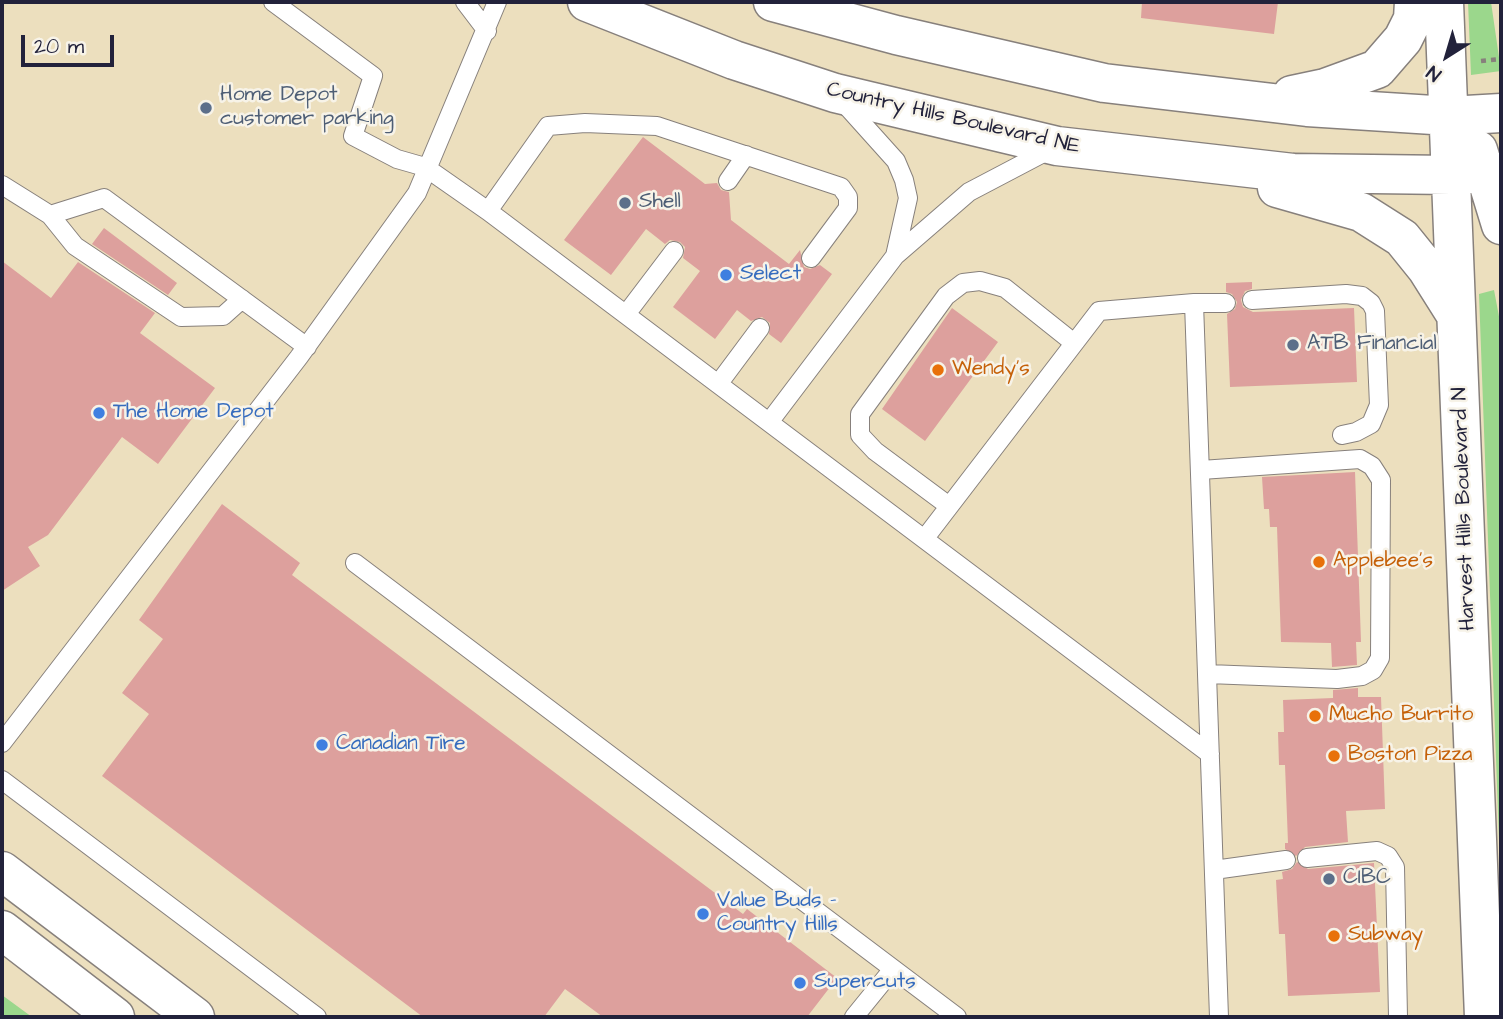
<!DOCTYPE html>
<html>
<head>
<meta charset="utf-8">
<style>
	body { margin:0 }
	#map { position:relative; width:1503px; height:1019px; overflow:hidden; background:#ecdfbe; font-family:"Architects Daughter",sans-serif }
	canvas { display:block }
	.frame { position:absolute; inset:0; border:4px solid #22223b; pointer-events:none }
	.north { position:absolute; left:1412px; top:21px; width:70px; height:70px; -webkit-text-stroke:5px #f7f3e8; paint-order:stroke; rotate:217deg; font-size:19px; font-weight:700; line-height:28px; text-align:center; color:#22223b }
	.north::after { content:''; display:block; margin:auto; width:24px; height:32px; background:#22223b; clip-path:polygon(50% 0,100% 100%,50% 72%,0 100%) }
	.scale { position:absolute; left:21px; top:35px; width:93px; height:32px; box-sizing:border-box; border:4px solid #22223b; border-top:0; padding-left:9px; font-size:21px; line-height:24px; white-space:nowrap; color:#22223b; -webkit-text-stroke:5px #f7f3e8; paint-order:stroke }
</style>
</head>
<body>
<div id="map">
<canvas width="1503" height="1019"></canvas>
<div class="frame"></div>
<div class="north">N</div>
<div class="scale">20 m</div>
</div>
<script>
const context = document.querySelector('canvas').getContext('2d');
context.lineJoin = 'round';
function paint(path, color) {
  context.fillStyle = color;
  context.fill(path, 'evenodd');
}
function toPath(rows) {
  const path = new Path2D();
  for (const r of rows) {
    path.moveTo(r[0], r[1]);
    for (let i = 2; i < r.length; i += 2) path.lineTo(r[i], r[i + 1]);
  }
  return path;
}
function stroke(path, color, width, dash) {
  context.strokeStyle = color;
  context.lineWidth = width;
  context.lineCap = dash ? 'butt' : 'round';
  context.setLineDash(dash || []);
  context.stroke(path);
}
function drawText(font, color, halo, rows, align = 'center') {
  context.font = font + ' "Architects Daughter",sans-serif';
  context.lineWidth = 5;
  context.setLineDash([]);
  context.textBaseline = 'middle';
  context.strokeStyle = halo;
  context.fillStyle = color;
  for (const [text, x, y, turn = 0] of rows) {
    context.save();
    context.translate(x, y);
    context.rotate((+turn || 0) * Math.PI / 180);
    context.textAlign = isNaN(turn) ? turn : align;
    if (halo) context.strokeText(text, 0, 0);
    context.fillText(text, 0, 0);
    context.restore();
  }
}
paint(toPath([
	[1468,2,1491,2,1501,71,1471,75],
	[1494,290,1501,327,1501,895,1479,294],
	[2,995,32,1017,2,1017]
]), '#9bd78c');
paint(toPath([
	[1142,2,1278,2,1274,34,1141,18],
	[643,137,705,184,717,183,721,190,729,192,731,220,789,264,800,250,804,267,810,269,820,265,832,274,781,343,769,334,770,323,762,317,751,321,737,310,715,339,673,307,700,271,683,258,685,247,680,242,670,240,665,244,646,229,611,275,564,240],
	[104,228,177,283,168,295,92,244],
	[2,261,51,298,78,262,155,313,140,333,215,388,158,464,122,437,48,535,28,547,40,566,2,591],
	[1252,282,1252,289,1245,291,1241,300,1243,307,1253,312,1354,308,1357,382,1230,387,1227,314,1235,309,1237,302,1232,294,1226,292,1226,283],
	[952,308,998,342,925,441,882,409],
	[1355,472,1361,642,1356,642,1357,665,1332,667,1331,643,1281,642,1277,527,1270,527,1269,509,1264,509,1262,477],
	[222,504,300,563,292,575,743,914,747,909,837,978,807,1017,603,1017,565,989,544,1017,423,1017,102,776,149,714,122,693,163,639,139,620],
	[1358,688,1358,697,1381,697,1385,809,1346,811,1348,842,1305,847,1296,856,1285,849,1285,843,1288,843,1285,765,1279,765,1278,732,1284,732,1283,700,1333,698,1333,690],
	[1297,862,1308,869,1374,863,1380,992,1288,996,1285,934,1279,934,1276,880,1283,879,1282,872,1292,869]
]), '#dda09d');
const service = toPath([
	[273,2,373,76,353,136,397,159,425,167,488,211,1210,754],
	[465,2,487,31],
	[843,102,896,161,904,180,908,198,895,256],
	[728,181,746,155],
	[2,185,50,215,75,246,181,317,223,316,242,299],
	[488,211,548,126,585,123,657,126,841,187,848,197,848,208,811,258],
	[50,215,104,198,307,347],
	[1252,300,1346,294,1362,296,1371,303,1375,311,1379,405,1371,424,1356,432,1342,435],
	[1194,303,1226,303],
	[627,313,674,251],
	[719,383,760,328],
	[770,421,895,256,969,192,1049,150],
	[1201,470,1360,459,1372,466,1381,480,1380,658,1373,670,1362,676,1337,679,1208,674],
	[949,506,875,451,860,435,860,414,946,296,963,283,980,281,1005,288,1074,343],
	[925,538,1099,311,1194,303,1219,1017],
	[355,563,957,1017],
	[2,743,299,357,417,193,497,2],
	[2,780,317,1017],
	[1307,858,1377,851,1388,856,1395,867,1398,1017],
	[1214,870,1286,860],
	[854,1017,893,969]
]);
const tertiary = toPath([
	[2,871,195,1017],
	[2,930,115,1017]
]);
const secondary = toPath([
	[587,2,734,60,835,93,1057,146,1293,173,1451,175,1501,172],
	[773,2,896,35,1104,83,1307,107,1449,116,1501,113],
	[1444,2,1484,1017],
	[1292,95,1325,88,1377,69,1403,39,1413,19,1414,2],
	[1478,150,1501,225],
	[1277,188,1361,212,1402,238,1427,269,1456,315]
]);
stroke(service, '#87807c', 20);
stroke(tertiary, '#87807c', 41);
stroke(secondary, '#87807c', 41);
stroke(toPath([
	[1481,61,1501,59]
]), '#87807c', 4.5, [5, 5]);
stroke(service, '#fff', 18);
stroke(tertiary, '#fff', 38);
stroke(secondary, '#fff', 38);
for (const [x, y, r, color] of [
	[206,108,7,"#5c6f8a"],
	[625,203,7,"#5c6f8a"],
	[726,275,7,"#3f7fe0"],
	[1293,345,7,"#5c6f8a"],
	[938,370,7,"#e8710a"],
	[99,413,7,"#3f7fe0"],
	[1319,562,7,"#e8710a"],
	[1315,716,7,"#e8710a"],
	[322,745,7,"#3f7fe0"],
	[1334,756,7,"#e8710a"],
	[1329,879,7,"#5c6f8a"],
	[703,914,7,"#3f7fe0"],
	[1334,936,7,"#e8710a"],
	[800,983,7,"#3f7fe0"]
]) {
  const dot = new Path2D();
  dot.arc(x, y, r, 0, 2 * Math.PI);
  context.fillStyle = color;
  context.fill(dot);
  stroke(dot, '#f7f3e8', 2.5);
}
drawText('21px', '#4e5e75', '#f7f3e8', [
	["Home Depot",220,96],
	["customer parking",220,120],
	["Shell",639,203],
	["ATB Financial",1307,345],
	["CIBC",1343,879]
], 'left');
drawText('21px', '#22223b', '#f7f3e8', [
	["Country Hills Boulevard NE",953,119,13],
	["Harvest Hills Boulevard N",1465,509,-92]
]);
drawText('21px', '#366cbe', '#f7f3e8', [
	["Select",740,275],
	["The Home Depot",113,413],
	["Canadian Tire",336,745],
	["Value Buds -",717,902],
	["Country Hills",717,926],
	["Supercuts",814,983]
], 'left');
drawText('21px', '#c56008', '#f7f3e8', [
	["Wendy's",952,370],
	["Applebee's",1333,562],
	["Mucho Burrito",1329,716],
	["Boston Pizza",1348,756],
	["Subway",1348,936]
], 'left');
</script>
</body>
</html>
